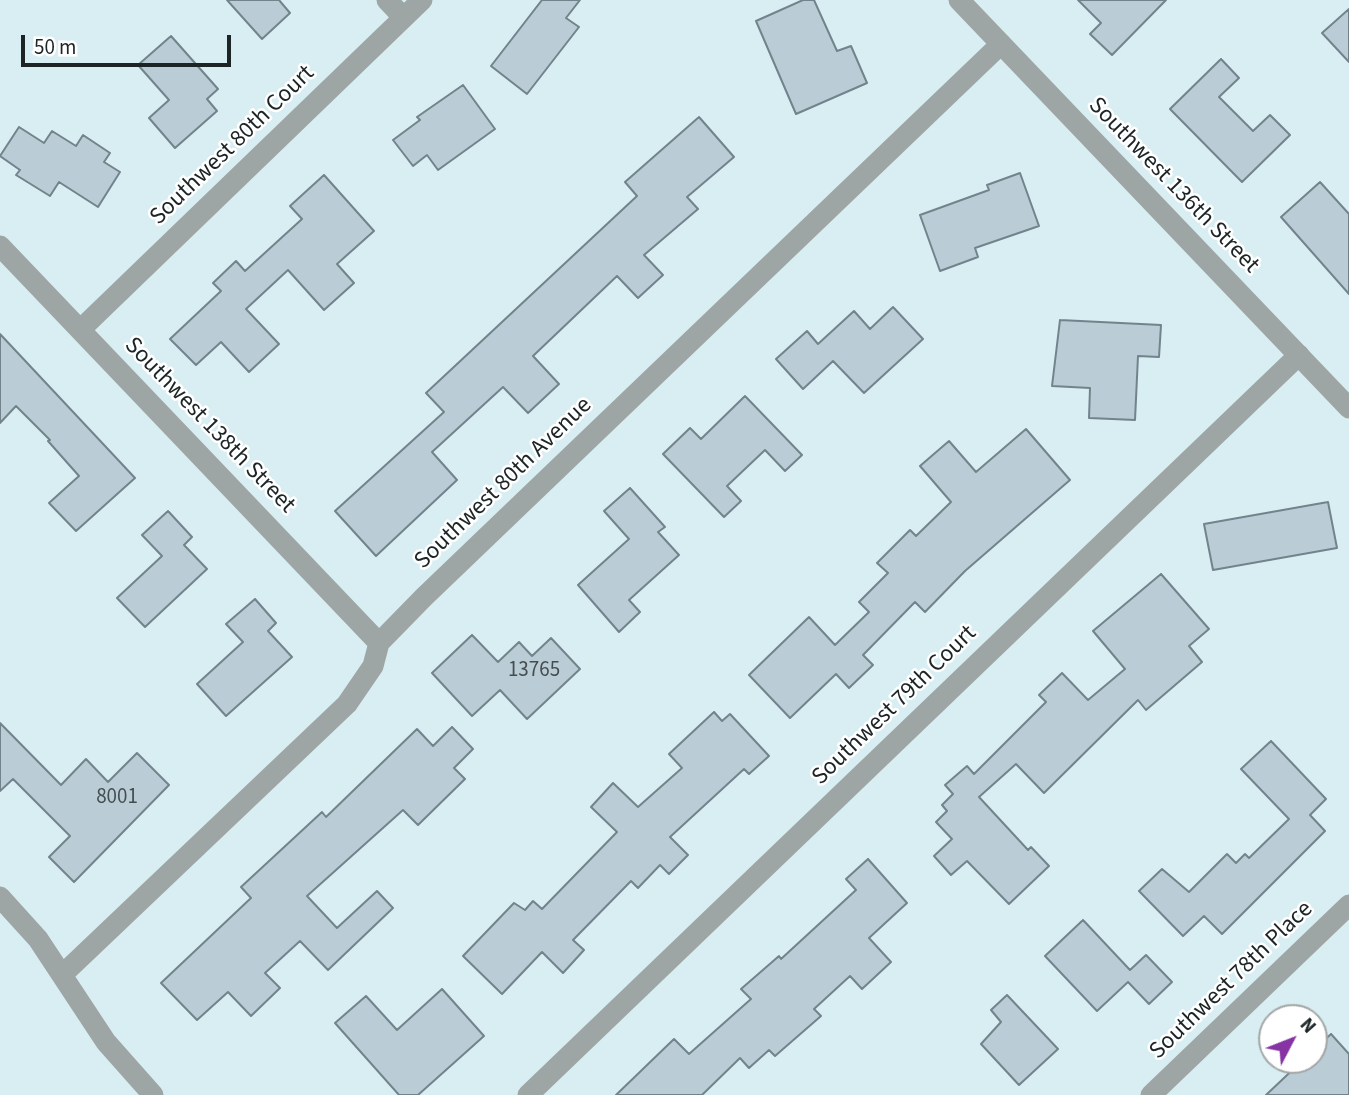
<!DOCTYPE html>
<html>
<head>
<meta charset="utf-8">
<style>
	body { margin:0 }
	#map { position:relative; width:1349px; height:1095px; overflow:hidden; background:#d8eef2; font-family:"Source Sans 3",sans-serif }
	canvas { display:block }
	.north { position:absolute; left:1258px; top:1004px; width:70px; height:70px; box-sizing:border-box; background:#fff; border:2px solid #a4a7a8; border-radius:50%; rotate:48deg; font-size:19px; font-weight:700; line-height:28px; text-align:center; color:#1c2425 }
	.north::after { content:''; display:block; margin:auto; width:24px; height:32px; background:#8634a3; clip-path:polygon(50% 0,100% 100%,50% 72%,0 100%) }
	.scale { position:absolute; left:21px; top:35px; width:210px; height:32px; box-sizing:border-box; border:4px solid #1c2425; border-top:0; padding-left:9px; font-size:21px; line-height:24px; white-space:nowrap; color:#1c2425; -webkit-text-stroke:5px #fff; paint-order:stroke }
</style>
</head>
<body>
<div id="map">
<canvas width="1349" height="1095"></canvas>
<div class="north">N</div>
<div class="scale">50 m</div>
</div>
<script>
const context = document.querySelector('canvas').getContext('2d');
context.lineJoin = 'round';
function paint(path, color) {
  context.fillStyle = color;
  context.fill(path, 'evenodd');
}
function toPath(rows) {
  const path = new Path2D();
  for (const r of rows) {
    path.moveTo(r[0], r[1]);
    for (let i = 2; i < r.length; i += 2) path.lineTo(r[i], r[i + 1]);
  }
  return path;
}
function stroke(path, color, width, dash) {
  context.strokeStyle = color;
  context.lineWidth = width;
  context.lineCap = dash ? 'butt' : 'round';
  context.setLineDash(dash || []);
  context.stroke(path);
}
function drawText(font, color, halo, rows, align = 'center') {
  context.font = font + ' "Source Sans 3",sans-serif';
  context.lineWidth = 5;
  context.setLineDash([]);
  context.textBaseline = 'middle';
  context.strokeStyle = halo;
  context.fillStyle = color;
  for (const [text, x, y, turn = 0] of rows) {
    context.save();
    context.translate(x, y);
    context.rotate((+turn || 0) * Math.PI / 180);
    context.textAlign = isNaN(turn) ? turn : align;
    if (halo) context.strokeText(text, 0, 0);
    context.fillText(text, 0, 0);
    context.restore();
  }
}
const building = toPath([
	[227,0,279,0,290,13,262,39,227,0],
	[542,0,580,0,566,18,579,27,527,94,491,66,542,0],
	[803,0,814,0,837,51,851,46,867,83,796,114,756,21,803,0],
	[1078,0,1166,0,1112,55,1090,34,1101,23,1078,0],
	[1349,9,1349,62,1322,33,1349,9],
	[171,36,218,89,207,99,217,111,175,148,149,118,169,100,138,65,171,36],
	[1221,59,1239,78,1219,97,1253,131,1270,115,1290,135,1242,182,1170,109,1221,59],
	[463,85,495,129,438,170,427,155,413,166,393,140,420,120,417,117,463,85],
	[699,117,734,157,687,197,698,209,644,255,663,275,638,298,617,276,533,356,559,384,528,413,503,387,432,452,457,480,376,556,335,511,444,412,426,393,637,196,625,182,699,117],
	[19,127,44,143,52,131,76,146,83,135,110,153,104,162,120,172,98,207,59,182,50,196,16,175,20,170,0,156,19,127],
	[1020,173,1039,226,975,248,978,257,940,271,920,215,989,190,987,185,1020,173],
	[324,175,374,231,337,264,354,283,324,310,288,270,246,309,279,344,249,372,221,342,196,365,170,339,221,291,213,283,236,261,245,271,302,219,290,206,324,175],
	[1320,182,1349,214,1349,294,1281,217,1320,182],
	[893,307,923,339,864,393,833,361,803,389,776,359,807,331,818,344,854,311,870,329,893,307],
	[1060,320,1161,325,1159,357,1138,356,1135,420,1089,418,1090,388,1052,386,1060,320],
	[0,334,135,478,76,531,49,503,79,476,48,441,50,440,16,406,0,423,0,334],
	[745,396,802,455,785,471,765,450,727,486,741,501,724,517,663,454,690,428,701,439,745,396],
	[1026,429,1070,480,965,571,925,612,915,602,863,655,873,665,849,688,836,674,790,718,749,675,809,617,835,645,869,612,859,602,888,573,877,563,910,530,916,536,951,502,920,466,949,441,976,472,1026,429],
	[630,488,665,527,658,532,679,555,629,600,640,612,619,632,578,585,629,539,604,511,630,488],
	[1328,502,1337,548,1213,570,1204,524,1328,502],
	[168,511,192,537,184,545,207,569,145,627,117,598,162,556,142,535,168,511],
	[1161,574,1209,629,1189,646,1202,662,1146,710,1138,700,1044,793,1016,764,979,797,1028,850,1031,847,1049,866,1009,904,967,861,951,875,934,856,952,839,936,822,947,811,942,805,953,794,945,785,967,766,974,774,1046,702,1039,695,1062,673,1088,700,1125,669,1093,631,1161,574],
	[255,599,276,623,268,631,292,657,226,716,197,684,243,642,226,624,255,599],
	[472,635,498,662,519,642,532,656,551,638,580,669,527,719,500,690,472,716,432,673,472,635],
	[714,712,722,721,730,714,769,756,749,774,744,769,670,837,688,855,669,874,660,865,638,888,631,881,573,940,584,950,563,973,542,952,502,994,463,956,514,903,525,910,533,901,542,909,617,832,591,807,613,783,638,807,682,768,669,754,714,712],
	[0,723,61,785,86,759,108,782,137,753,169,785,74,882,49,857,70,836,13,779,0,791,0,723],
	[452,727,473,749,454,768,465,779,418,825,403,810,307,896,337,928,377,891,393,908,328,970,300,941,265,973,280,988,251,1016,228,992,197,1020,161,983,251,898,241,887,322,812,326,817,417,729,433,746,452,727],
	[1271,741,1326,799,1310,815,1325,831,1222,934,1204,916,1183,936,1139,891,1162,869,1189,892,1227,854,1236,863,1245,854,1249,858,1289,819,1241,769,1271,741],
	[868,859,907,903,869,938,891,962,862,989,850,976,814,1009,821,1016,775,1056,769,1050,749,1068,740,1058,702,1095,616,1095,674,1039,689,1054,751,999,741,989,779,956,781,959,856,890,846,879,868,859],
	[1083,920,1130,970,1146,955,1172,982,1149,1004,1128,982,1097,1011,1045,956,1083,920],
	[442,989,484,1036,418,1095,399,1095,335,1023,366,996,397,1030,442,989],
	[1007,995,1058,1049,1019,1085,981,1044,1001,1022,991,1010,1007,995],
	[1331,1034,1349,1054,1349,1095,1266,1095,1303,1060,1314,1060,1314,1050,1331,1034]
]);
paint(building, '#baccd6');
stroke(building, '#72838c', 2);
stroke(toPath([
	[387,0,403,17],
	[0,246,379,643],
	[80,330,422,0],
	[0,897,38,939,106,1042,153,1095],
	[62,975,347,704,373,666,379,643,424,597,1001,44],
	[528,1095,1299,355],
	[1151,1095,1349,905]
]), '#9da6a5', 21);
stroke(toPath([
	[959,0,1349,408]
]), '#9da6a5', 21);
drawText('21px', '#444e51', null, [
	["13765",534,671],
	["8001",117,798]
]);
drawText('24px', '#1c2425', '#fff', [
	["Southwest 80th Court",233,146,-44],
	["Southwest 136th Street",1173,186,46],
	["Southwest 138th Street",209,426,46],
	["Southwest 80th Avenue",504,484,-44],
	["Southwest 79th Court",895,706,-44],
	["Southwest 78th Place",1232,981,-44]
]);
</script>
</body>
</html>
